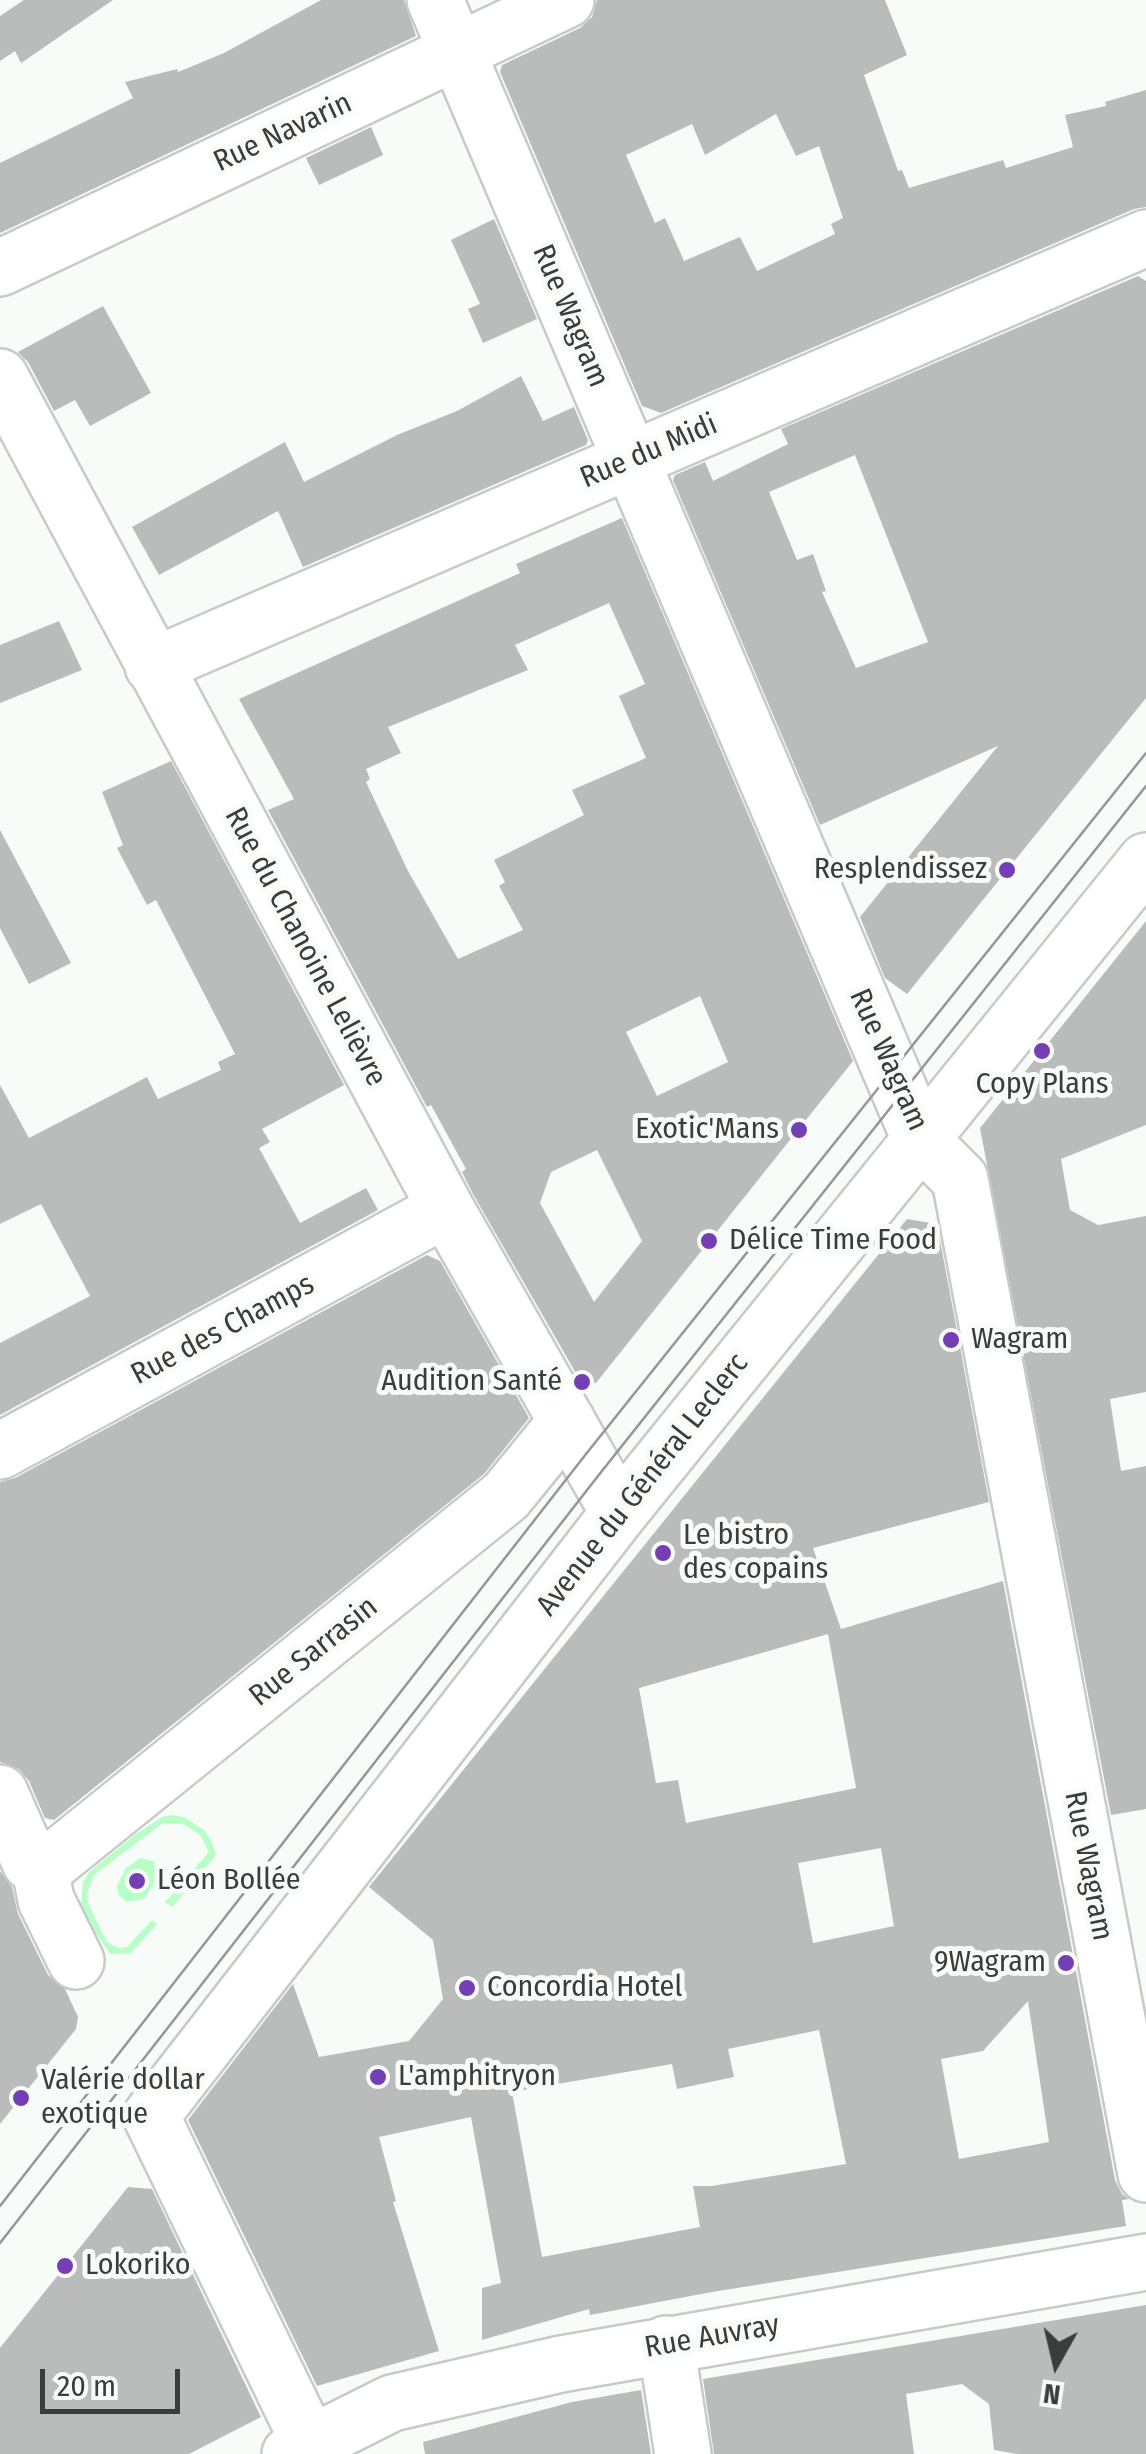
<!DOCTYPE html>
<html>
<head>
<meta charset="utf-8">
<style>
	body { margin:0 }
	#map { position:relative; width:1146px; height:2454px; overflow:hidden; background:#f8fcf9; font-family:"Fira Sans Condensed",sans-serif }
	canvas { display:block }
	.north { position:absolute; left:1006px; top:2314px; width:100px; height:100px; -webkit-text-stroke:8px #f8fcf9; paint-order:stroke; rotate:188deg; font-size:28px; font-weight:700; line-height:40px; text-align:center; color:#3b3d3c }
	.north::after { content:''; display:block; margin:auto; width:35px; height:45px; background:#3b3d3c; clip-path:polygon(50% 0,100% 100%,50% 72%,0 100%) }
	.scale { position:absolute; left:40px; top:2369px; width:140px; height:45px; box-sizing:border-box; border:5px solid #3b3d3c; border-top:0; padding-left:12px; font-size:30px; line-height:35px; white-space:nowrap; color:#3b3d3c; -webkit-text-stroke:8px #f8fcf9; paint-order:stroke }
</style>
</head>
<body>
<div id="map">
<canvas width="1146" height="2454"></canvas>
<div class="north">N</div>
<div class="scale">20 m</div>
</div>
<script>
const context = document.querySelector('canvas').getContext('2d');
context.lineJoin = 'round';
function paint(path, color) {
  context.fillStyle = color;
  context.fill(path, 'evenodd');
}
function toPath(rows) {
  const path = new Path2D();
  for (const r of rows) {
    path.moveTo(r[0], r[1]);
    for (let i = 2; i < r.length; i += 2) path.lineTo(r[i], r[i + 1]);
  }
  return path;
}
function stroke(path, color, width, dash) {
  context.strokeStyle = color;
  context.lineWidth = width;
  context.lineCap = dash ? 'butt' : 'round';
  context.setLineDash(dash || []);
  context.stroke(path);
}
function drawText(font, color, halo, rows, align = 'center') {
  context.font = font + ' "Fira Sans Condensed",sans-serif';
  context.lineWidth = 10;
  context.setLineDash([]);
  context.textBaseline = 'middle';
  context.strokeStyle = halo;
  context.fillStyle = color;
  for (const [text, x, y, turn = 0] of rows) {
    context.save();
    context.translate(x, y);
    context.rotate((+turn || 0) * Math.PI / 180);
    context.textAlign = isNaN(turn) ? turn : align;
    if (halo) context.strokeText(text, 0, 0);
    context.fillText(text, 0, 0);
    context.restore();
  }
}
paint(toPath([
	[172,1815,184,1817,204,1830,212,1842,216,1855,172,1907,165,1902,209,1852,200,1835,182,1823,163,1823,94,1875,87,1894,88,1903,107,1942,119,1948,127,1947,152,1920,157,1924,131,1953,110,1954,84,1916,81,1904,83,1882,89,1872,136,1834,162,1817],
	[140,1858,154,1861,157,1879,144,1899,126,1902,118,1894,117,1885,126,1868]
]), '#b9fec7');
paint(toPath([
	[24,0,113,0,21,63,15,51,0,61,0,16],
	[321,0,404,0,416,36,0,233,0,163,133,98,125,82,177,69,178,72,224,53],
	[597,0,885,0,907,55,864,75,898,171,902,170,909,188,1003,160,1006,168,1073,147,1065,115,1106,106,1105,102,1146,90,1146,207,1134,209,661,413,642,406,500,72,502,65,580,28,592,17],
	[776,114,796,156,819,146,843,218,831,224,835,234,757,271,740,237,684,261,665,218,655,223,626,155,692,124,705,155],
	[371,127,383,155,319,185,306,158],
	[494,219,537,319,483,343,468,309,480,304,451,240],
	[1138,276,1146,281,1146,698,907,994,885,978,860,917,998,746,820,825,673,480,675,475,705,462,713,481,788,444,781,429],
	[855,455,928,642,856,668,822,592,826,591,813,554,797,560,769,492],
	[103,306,151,393,90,426,75,400,54,411,28,362,18,352],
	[521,376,543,421,574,407,588,440,586,445,303,567,278,511,159,575,132,527,285,442,304,482,397,435,457,411],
	[622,518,853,1061,596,1383,581,1382,473,1194,462,1172,466,1169,431,1105,427,1107,268,810,294,799,239,699,520,573,516,564],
	[609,603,645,684,619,696,646,758,572,790,584,815,494,860,505,882,499,886,523,930,458,959,408,871,366,782,370,779,366,769,401,753,388,727,528,670,515,645],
	[700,996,728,1062,657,1096,626,1032],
	[597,1150,642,1241,594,1302,540,1203,551,1172],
	[59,621,82,670,0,703,0,645],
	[171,761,344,1085,262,1129,270,1142,259,1148,300,1223,366,1188,378,1210,0,1415,0,1343,90,1296,41,1204,0,1224,0,1085,29,1138,147,1077,158,1099,221,1070,218,1062,235,1054,156,900,147,905,117,848,123,845,102,792],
	[0,830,71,963,29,984,0,928],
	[1146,921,1146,1125,1061,1159,1070,1210,1098,1225,1146,1216,1146,1392,1110,1399,1121,1471,1146,1466,1146,1809,1111,1815,980,1128],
	[907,1219,937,1224,989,1502,813,1548,841,1629,1003,1581,1115,2180,1122,2194,1129,2199,1122,2200,1126,2226,712,2292,590,2315,589,2309,482,2340,482,2288,501,2283,471,2117,379,2137,396,2201,393,2202,439,2351,317,2386,188,2120,293,1984,319,2057,409,2041,443,1999,433,1940,369,1887],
	[828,1634,856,1788,686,1823,678,1780,656,1783,639,1688],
	[881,1848,894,1926,813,1943,798,1863],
	[1028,2001,1049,2142,959,2159,941,2059,983,2051],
	[819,2030,846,2164,712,2186,693,2186,700,2227,542,2257,512,2092,672,2064,677,2089,734,2077,728,2049],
	[427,1255,440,1261,529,1418,484,1474,54,1820,45,1818,29,1781,19,1769,0,1762,0,1482,15,1478],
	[0,1871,12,1887,18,1914,48,1975,65,1989,78,2017,76,2029,0,2124],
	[128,2187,152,2189,261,2417,189,2454,0,2454,0,2348],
	[1146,2305,1146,2454,1017,2454,994,2450,989,2404,962,2384,906,2394,914,2454,714,2454,703,2379],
	[641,2390,651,2454,425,2454,423,2442,572,2402]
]), '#b9bcba');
const street = toPath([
	[435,0,920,1139,960,1179,1146,2174],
	[0,268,566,0],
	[0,377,446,1209,619,1513],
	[153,666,1146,238],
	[0,1451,446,1209],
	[0,1793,30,1862,46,1867],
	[46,1867,506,1496,567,1421],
	[46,1867,42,1879,46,1900,76,1961],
	[666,2344,683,2454],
	[310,2444,151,2116,619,1513,1146,861]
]);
const secondary = toPath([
	[290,2454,392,2403,561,2364,1146,2262]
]);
stroke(street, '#c7cac8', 60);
stroke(secondary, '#c7cac8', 60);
stroke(street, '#fff', 55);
stroke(secondary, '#fff', 55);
stroke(toPath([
	[0,2206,586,1454,1146,753],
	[0,2243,598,1476,1146,786]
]), '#949795', 2.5);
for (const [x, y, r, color] of [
	[1007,870,10,"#743eb5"],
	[1042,1051,10,"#743eb5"],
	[799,1130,10,"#743eb5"],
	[709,1241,10,"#743eb5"],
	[951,1340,10,"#743eb5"],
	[582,1382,10,"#743eb5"],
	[663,1553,10,"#743eb5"],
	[137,1881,10,"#743eb5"],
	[1066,1963,10,"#743eb5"],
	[467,1988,10,"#743eb5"],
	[378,2077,10,"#743eb5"],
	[21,2098,10,"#743eb5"],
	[65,2266,10,"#743eb5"]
]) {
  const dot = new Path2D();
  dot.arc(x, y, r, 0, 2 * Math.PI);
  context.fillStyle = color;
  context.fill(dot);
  stroke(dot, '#f8fcf9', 4);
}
drawText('30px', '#3b3d3c', '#f8fcf9', [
	["Rue Navarin",283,133,-25],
	["Rue Wagram",570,316,67],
	["Rue du Midi",649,452,-23],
	["Rue du Chanoine Lelièvre",305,947,62],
	["Rue Wagram",888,1060,66],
	["Rue des Champs",223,1330,-28],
	["Avenue du Général Leclerc",643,1485,-52],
	["Rue Sarrasin",314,1652,-39],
	["Rue Wagram",1088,1866,79],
	["Rue Auvray",712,2337,-10]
]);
drawText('30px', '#3b3d3c', '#f8fcf9', [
	["Resplendissez",987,870,"right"],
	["Copy Plans",1042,1085,"center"],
	["Exotic'Mans",779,1130,"right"],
	["Délice Time Food",729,1241],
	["Wagram",971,1340],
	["Audition Santé",562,1382,"right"],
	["Le bistro",683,1536],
	["des copains",683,1570],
	["Léon Bollée",157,1881],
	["9Wagram",1046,1963,"right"],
	["Concordia Hotel",487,1988],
	["L'amphitryon",398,2077],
	["Valérie dollar",41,2081],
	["exotique",41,2115],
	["Lokoriko",85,2266]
], 'left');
</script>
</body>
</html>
